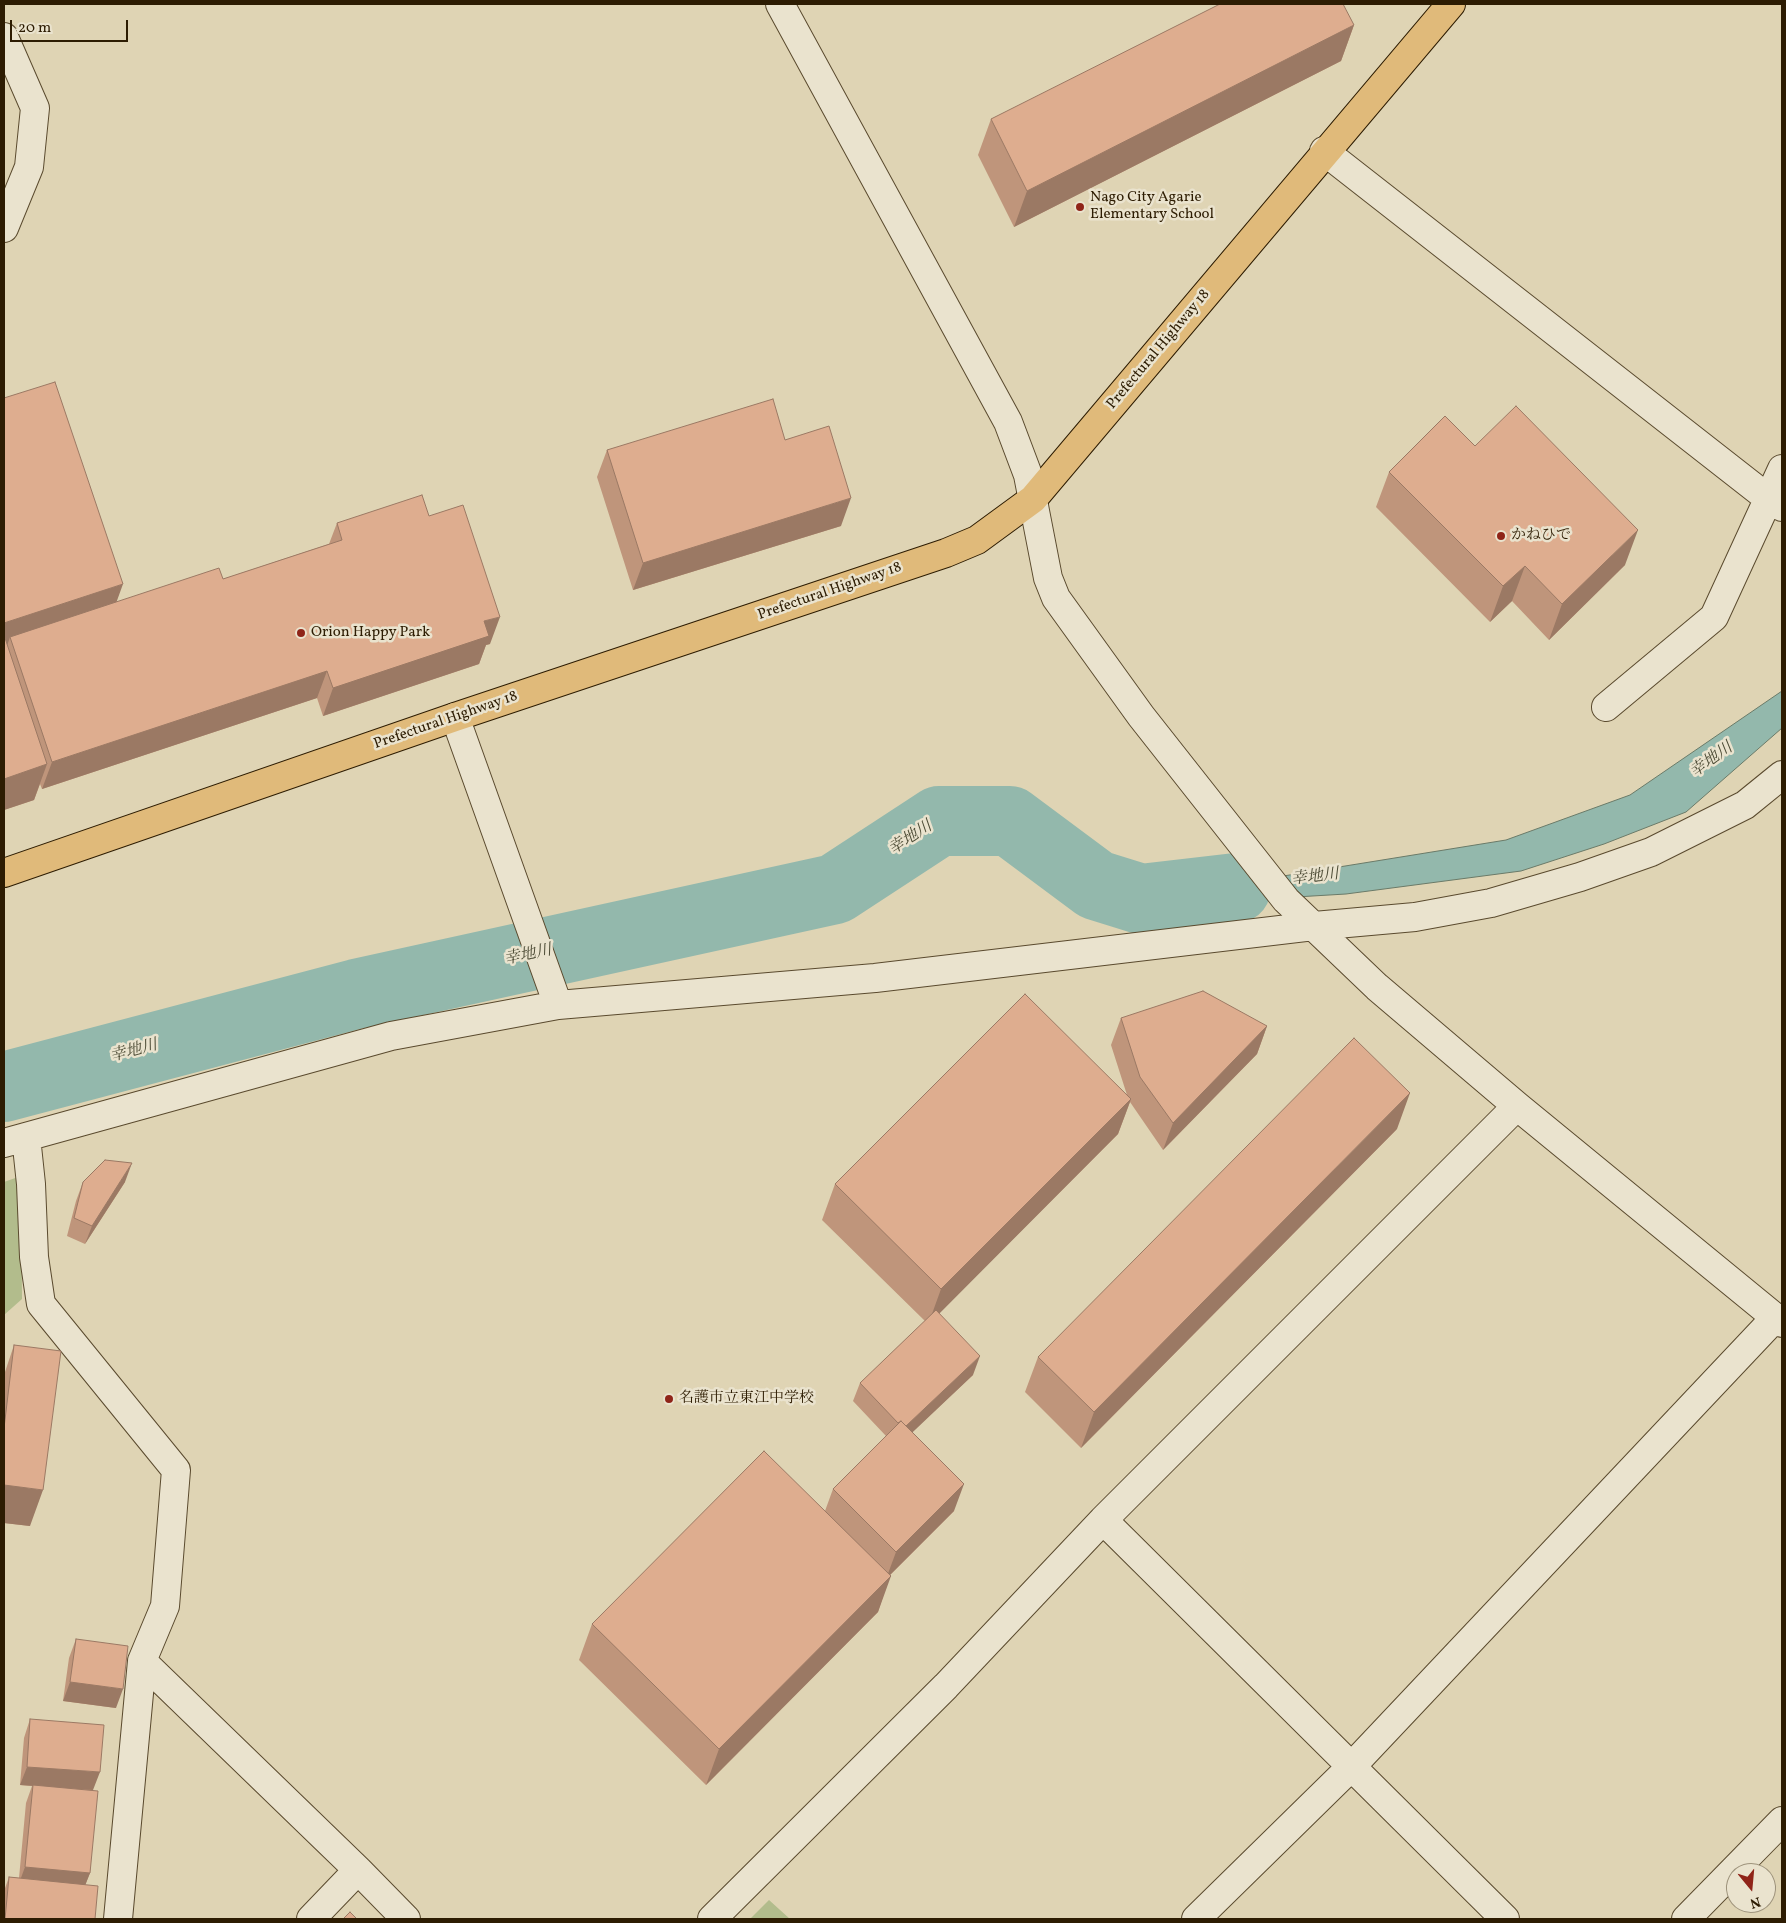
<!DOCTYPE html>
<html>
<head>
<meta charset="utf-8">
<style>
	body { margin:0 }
	#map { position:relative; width:1786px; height:1923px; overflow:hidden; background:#dfd4b4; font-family:Vollkorn,serif }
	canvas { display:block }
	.frame { position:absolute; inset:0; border:5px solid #2d1c02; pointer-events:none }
	.north { position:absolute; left:1726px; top:1863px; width:50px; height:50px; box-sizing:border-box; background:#eae3ce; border:1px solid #9e937c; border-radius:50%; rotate:163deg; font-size:14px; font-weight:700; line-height:20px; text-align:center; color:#2d1c02 }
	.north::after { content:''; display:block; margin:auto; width:18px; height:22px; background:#8f2418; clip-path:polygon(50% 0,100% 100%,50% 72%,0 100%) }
	.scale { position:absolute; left:10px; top:20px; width:118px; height:22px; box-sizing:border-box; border:2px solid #2d1c02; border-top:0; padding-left:6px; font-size:15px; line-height:18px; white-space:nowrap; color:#2d1c02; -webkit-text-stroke:4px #eae3ce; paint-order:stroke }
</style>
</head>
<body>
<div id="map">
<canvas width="1786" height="1923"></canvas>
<div class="frame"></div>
<div class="north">N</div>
<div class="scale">20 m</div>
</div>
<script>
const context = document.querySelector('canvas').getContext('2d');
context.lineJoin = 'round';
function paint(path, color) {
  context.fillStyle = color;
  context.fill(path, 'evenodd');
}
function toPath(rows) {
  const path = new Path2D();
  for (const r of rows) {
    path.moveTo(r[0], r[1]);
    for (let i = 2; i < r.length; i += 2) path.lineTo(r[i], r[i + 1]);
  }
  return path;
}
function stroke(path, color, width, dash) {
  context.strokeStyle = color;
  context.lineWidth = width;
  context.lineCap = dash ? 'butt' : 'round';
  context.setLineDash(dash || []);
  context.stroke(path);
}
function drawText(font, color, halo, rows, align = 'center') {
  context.font = font + ' Vollkorn,"Noto Serif JP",serif';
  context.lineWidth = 5;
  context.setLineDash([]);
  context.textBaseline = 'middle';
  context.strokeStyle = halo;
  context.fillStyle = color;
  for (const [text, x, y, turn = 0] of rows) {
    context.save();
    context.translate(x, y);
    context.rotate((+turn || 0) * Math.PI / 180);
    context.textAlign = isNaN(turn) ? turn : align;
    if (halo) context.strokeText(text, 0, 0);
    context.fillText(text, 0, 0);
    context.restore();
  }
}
paint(toPath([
	[21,1176,22,1299,4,1315,4,1182],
	[769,1900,790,1919,750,1919]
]), '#b2bc8c');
const water = toPath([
	[1782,691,1782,728,1686,812,1604,844,1521,871,1346,894,1195,903,1141,899,1506,840,1630,795,1782,691]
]);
paint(water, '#93b8ac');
stroke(water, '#6a7a68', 1);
stroke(toPath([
	[4,1087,356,994,835,889,939,821,1010,821,1096,885,1141,899,1236,888]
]), '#93b8ac', 70);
const minor = toPath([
	[780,4,1008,422,1028,475,1048,578,1056,598,1141,716,1286,900,1377,987,1517,1106,1782,1323],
	[4,37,35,108,29,167,4,228],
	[1324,151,1769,499,1782,507],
	[1606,707,1714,617,1782,469],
	[455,717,558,1005],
	[26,1137,31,1184,34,1257,41,1304,176,1470,165,1606,142,1661,118,1919],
	[4,1143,391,1036,558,1005,875,978,1314,926,1415,917,1491,903,1580,877,1651,852,1745,805,1782,775],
	[1103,1520,1505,1919],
	[142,1661,358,1870,406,1919],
	[311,1919,358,1870],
	[712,1919,946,1686,1103,1520,1517,1106],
	[1196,1919,1352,1766,1775,1318],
	[1686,1919,1782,1821]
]);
const major = toPath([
	[4,873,455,717,946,553,977,540,1033,499,1451,4]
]);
stroke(minor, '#5a4a2e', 30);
stroke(major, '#2d1c02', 30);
stroke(minor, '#eae3ce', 28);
stroke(major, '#e0ba7a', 28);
paint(toPath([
	[1354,25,1341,61,1014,227,978,155,991,119],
	[4,398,117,602,223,579,329,544,337,523,429,516,490,644,486,645,479,664,323,716,317,698,42,789,40,784,34,800,4,810],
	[785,440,841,526,633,590,597,477,607,450],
	[1475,446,1625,565,1549,640,1512,601,1490,622,1376,507,1389,472],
	[1121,1018,1267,1026,1257,1054,1163,1150,1130,1102,1118,1134,939,1313,973,1375,912,1432,954,1511,890,1575,878,1612,706,1785,579,1660,592,1624,825,1511,833,1489,886,1436,853,1401,860,1383,925,1321,822,1220,835,1184,1127,1095,1111,1045],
	[1397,1129,1081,1448,1025,1392,1038,1357],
	[83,1182,125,1182,85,1244,67,1236,76,1201],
	[14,1345,30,1526,4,1523,4,1375],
	[76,1639,116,1708,63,1701,69,1658],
	[30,1719,93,1790,90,1873,85,1885,95,1919,4,1919,4,1891,9,1877,19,1878,26,1803,32,1786,20,1785,24,1738]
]), '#bf957b');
paint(toPath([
	[1354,25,1341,61,1014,227,1027,191],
	[851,498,841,526,633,590,643,563],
	[1638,530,1625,565,1549,640,1562,604],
	[1525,566,1512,601,1490,622,1503,586],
	[123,584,110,620,10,637,4,655,4,623],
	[500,617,490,644,486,645,479,664,323,716,333,688,484,621],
	[327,671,317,698,42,789,52,762],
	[47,764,34,800,4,810,4,779],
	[1267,1026,1257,1054,1163,1150,1173,1123],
	[1410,1093,1397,1129,1081,1448,1094,1412],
	[1131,1099,1118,1134,928,1325,941,1289],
	[132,1163,125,1182,85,1244,92,1226],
	[980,1356,973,1375,897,1447,903,1429],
	[964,1484,954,1511,886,1579,896,1552],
	[4,1485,43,1490,30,1526,4,1523],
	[891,1576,878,1612,706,1785,719,1749],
	[70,1682,123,1689,116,1708,63,1701],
	[27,1767,100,1772,93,1790,20,1785],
	[25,1867,90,1873,83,1891,18,1886]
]), '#9b7964');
const building = toPath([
	[1220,4,1343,4,1354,25,1027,191,991,119,1220,4],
	[55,382,123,584,4,623,4,398,55,382],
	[773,399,785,440,829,426,851,498,643,563,607,450,773,399],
	[1516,406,1638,530,1562,604,1525,566,1503,586,1389,472,1445,416,1475,446,1516,406],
	[422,495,429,516,463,505,500,617,484,621,489,636,333,688,327,671,52,762,10,637,219,568,223,579,342,540,337,523,422,495],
	[4,635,47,764,4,779,4,635],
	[1203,991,1267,1026,1173,1123,1140,1077,1121,1018,1203,991],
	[1025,994,1131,1099,941,1289,835,1184,1025,994],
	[1354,1038,1410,1093,1094,1412,1038,1357,1354,1038],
	[105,1160,132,1163,92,1226,74,1218,83,1182,105,1160],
	[936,1310,980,1356,906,1426,901,1421,898,1423,860,1383,936,1310],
	[14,1345,61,1351,43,1490,4,1485,4,1428,14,1345],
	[901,1421,964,1484,896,1552,833,1489,901,1421],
	[764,1451,891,1576,719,1749,592,1624,764,1451],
	[76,1639,128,1646,123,1689,70,1682,76,1639],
	[30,1719,104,1725,100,1772,27,1767,30,1719],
	[33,1785,98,1791,90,1873,25,1867,33,1785],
	[9,1877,98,1886,95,1919,5,1919,9,1877],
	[350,1912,357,1919,343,1919,350,1912]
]);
paint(building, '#dead8f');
stroke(building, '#9b7964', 1);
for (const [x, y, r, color] of [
	[1080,207,5,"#8f2418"],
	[1501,536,5,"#8f2418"],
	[301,633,5,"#8f2418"],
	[669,1399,5,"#8f2418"]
]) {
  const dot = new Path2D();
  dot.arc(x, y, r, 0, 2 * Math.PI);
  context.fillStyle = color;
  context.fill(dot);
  stroke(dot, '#eae3ce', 2);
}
drawText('15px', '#2d1c02', '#eae3ce', [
	["Nago City Agarie",1090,198],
	["Elementary School",1090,215],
	["かねひで",1511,536],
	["Orion Happy Park",311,633],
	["名護市立東江中学校",679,1399]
], 'left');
drawText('15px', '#2d1c02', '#eae3ce', [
	["Prefectural Highway 18",1159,350,-50],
	["Prefectural Highway 18",830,592,-19],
	["Prefectural Highway 18",446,721,-19]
]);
drawText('italic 16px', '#4c4b35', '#eae3ce', [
	["幸地川",1712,761,-36],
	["幸地川",911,839,-33],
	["幸地川",1315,878,-7],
	["幸地川",528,956,-12],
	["幸地川",134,1052,-15]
]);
</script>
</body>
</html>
